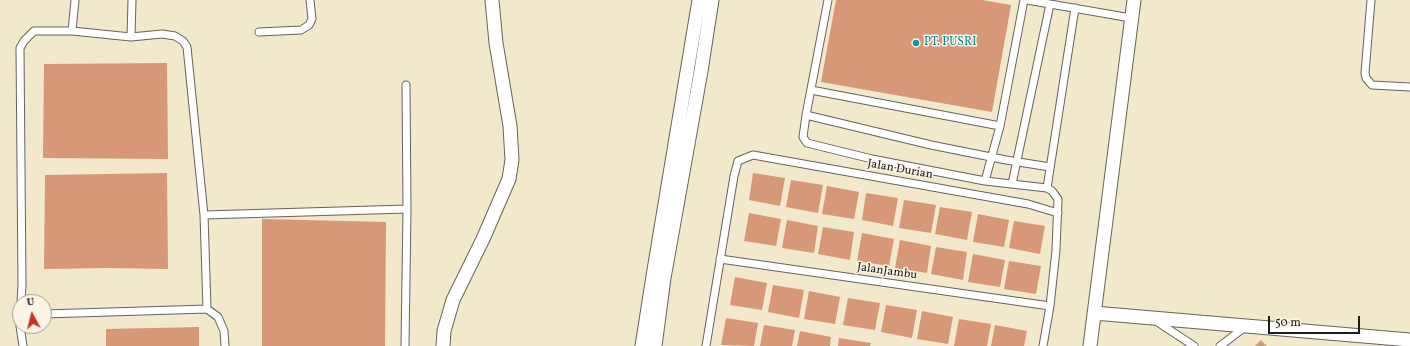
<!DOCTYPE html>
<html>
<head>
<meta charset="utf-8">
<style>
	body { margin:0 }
	#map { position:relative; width:1410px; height:346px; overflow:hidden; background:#f2e8cc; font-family:Vollkorn,serif }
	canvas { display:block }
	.north { position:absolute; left:12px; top:294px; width:40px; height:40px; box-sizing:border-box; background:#fcf5e5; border:1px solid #a29e95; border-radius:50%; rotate:353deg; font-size:11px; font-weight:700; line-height:16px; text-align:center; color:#1c1c1c }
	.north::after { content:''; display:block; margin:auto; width:14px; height:18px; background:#c8321e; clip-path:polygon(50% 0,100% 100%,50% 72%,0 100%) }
	.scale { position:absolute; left:1268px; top:316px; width:92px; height:18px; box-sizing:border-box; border:2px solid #1c1c1c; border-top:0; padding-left:5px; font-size:12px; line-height:14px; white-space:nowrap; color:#1c1c1c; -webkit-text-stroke:3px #fcf5e5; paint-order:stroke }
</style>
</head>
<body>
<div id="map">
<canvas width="1410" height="346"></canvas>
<div class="north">U</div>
<div class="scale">50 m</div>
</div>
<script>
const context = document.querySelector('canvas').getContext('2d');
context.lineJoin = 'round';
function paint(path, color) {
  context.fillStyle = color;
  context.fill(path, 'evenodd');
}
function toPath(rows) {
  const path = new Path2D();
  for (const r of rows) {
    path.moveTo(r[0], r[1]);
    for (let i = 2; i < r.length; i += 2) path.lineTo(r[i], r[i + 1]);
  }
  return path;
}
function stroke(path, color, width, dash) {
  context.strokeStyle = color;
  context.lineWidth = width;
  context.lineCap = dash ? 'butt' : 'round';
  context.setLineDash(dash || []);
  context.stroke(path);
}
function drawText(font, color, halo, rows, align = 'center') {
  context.font = font + ' Vollkorn,serif';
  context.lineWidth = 3;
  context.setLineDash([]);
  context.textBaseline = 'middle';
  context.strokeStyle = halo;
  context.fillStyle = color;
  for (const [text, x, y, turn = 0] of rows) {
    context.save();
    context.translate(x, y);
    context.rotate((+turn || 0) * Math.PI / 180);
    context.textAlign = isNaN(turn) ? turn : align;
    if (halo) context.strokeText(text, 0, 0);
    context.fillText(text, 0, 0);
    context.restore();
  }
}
paint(toPath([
	[836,0,982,0,1011,5,992,112,821,82],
	[167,63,168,159,43,158,44,64],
	[167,173,168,269,106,268,44,269,45,175],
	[753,173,785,178,780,206,749,200],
	[791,180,823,185,818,213,786,207],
	[827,186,859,192,854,219,822,214],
	[866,193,898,198,893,226,862,220],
	[904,200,936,205,931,233,899,228],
	[940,207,972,212,967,240,935,234],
	[749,213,781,219,776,246,744,241],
	[978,214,1009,220,1004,247,973,242],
	[262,219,386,222,385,346,262,346],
	[787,220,818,226,814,253,782,248],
	[1014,221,1045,226,1040,254,1009,248],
	[823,227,854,232,850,260,818,254],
	[862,233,894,239,889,266,857,261],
	[900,240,931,246,927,273,895,268],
	[936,247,967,252,963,280,931,274],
	[973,254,1005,260,1000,287,968,282],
	[1009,261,1041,266,1036,294,1004,289],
	[735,277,767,283,762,310,730,305],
	[773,285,804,290,799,318,768,312],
	[809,291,840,297,835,324,804,319],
	[848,298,880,303,875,330,843,325],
	[886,305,917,310,912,338,881,332],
	[922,311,953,317,948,344,917,339],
	[726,318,758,323,754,346,721,345],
	[959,319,991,324,987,346,954,346],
	[764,325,795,330,792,346,760,346],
	[995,325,1027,331,1024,346,991,346],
	[199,327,199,346,106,346,106,329],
	[800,331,831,337,830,346,797,346],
	[839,338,871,343,870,346,838,346],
	[1261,340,1267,346,1255,346]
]), '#d79877');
const service = toPath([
	[828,0,806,115,803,137,807,143,872,159,985,181,1047,188,1052,191,1058,199,1056,250,1050,306,1043,346],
	[1027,0,1131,18],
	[1371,0,1365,73,1366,78,1372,85,1410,87],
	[72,31,75,0],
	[259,32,301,30,309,25,312,19,310,0],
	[131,37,132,0],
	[811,90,1000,126],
	[806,115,931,145,1006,160,1050,167],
	[985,181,1000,126,1024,0],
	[1012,184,1050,4],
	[1047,188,1075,8],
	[204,215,407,209],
	[720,259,1050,306],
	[21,302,22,285,20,48,24,41,34,31,72,31,131,37,162,34,175,36,183,41,187,47,204,215,207,309,218,317,224,331,225,346],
	[20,313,20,316],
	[44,314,207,309],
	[1156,321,1194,346],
	[20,326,23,346],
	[405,346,407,209,406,85],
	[706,346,734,176,738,161,753,155,1028,204,1058,213],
	[1220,346,1245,327]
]);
const minor = toPath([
	[1094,313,1410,340],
	[443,346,444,331,453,300,483,239,509,179,512,160,510,126,496,43,492,0],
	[642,346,654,270,699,0],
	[655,346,664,278,701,71,712,0],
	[1090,346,1134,0]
]);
stroke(service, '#67635a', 9);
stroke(minor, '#67635a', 15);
stroke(service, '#fff', 7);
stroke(minor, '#fff', 13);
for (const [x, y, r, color] of [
	[916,43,4,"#0f9aa8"]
]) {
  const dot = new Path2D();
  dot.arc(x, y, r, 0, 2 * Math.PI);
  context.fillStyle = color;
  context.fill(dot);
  stroke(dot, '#fcf5e5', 1.5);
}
drawText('12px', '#0d838f', '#fcf5e5', [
	["PT. PUSRI",924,43]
], 'left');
drawText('12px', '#1c1c1c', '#fcf5e5', [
	["Jalan Durian",900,170,10],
	["JalanJambu",887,272,8]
]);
</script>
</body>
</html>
